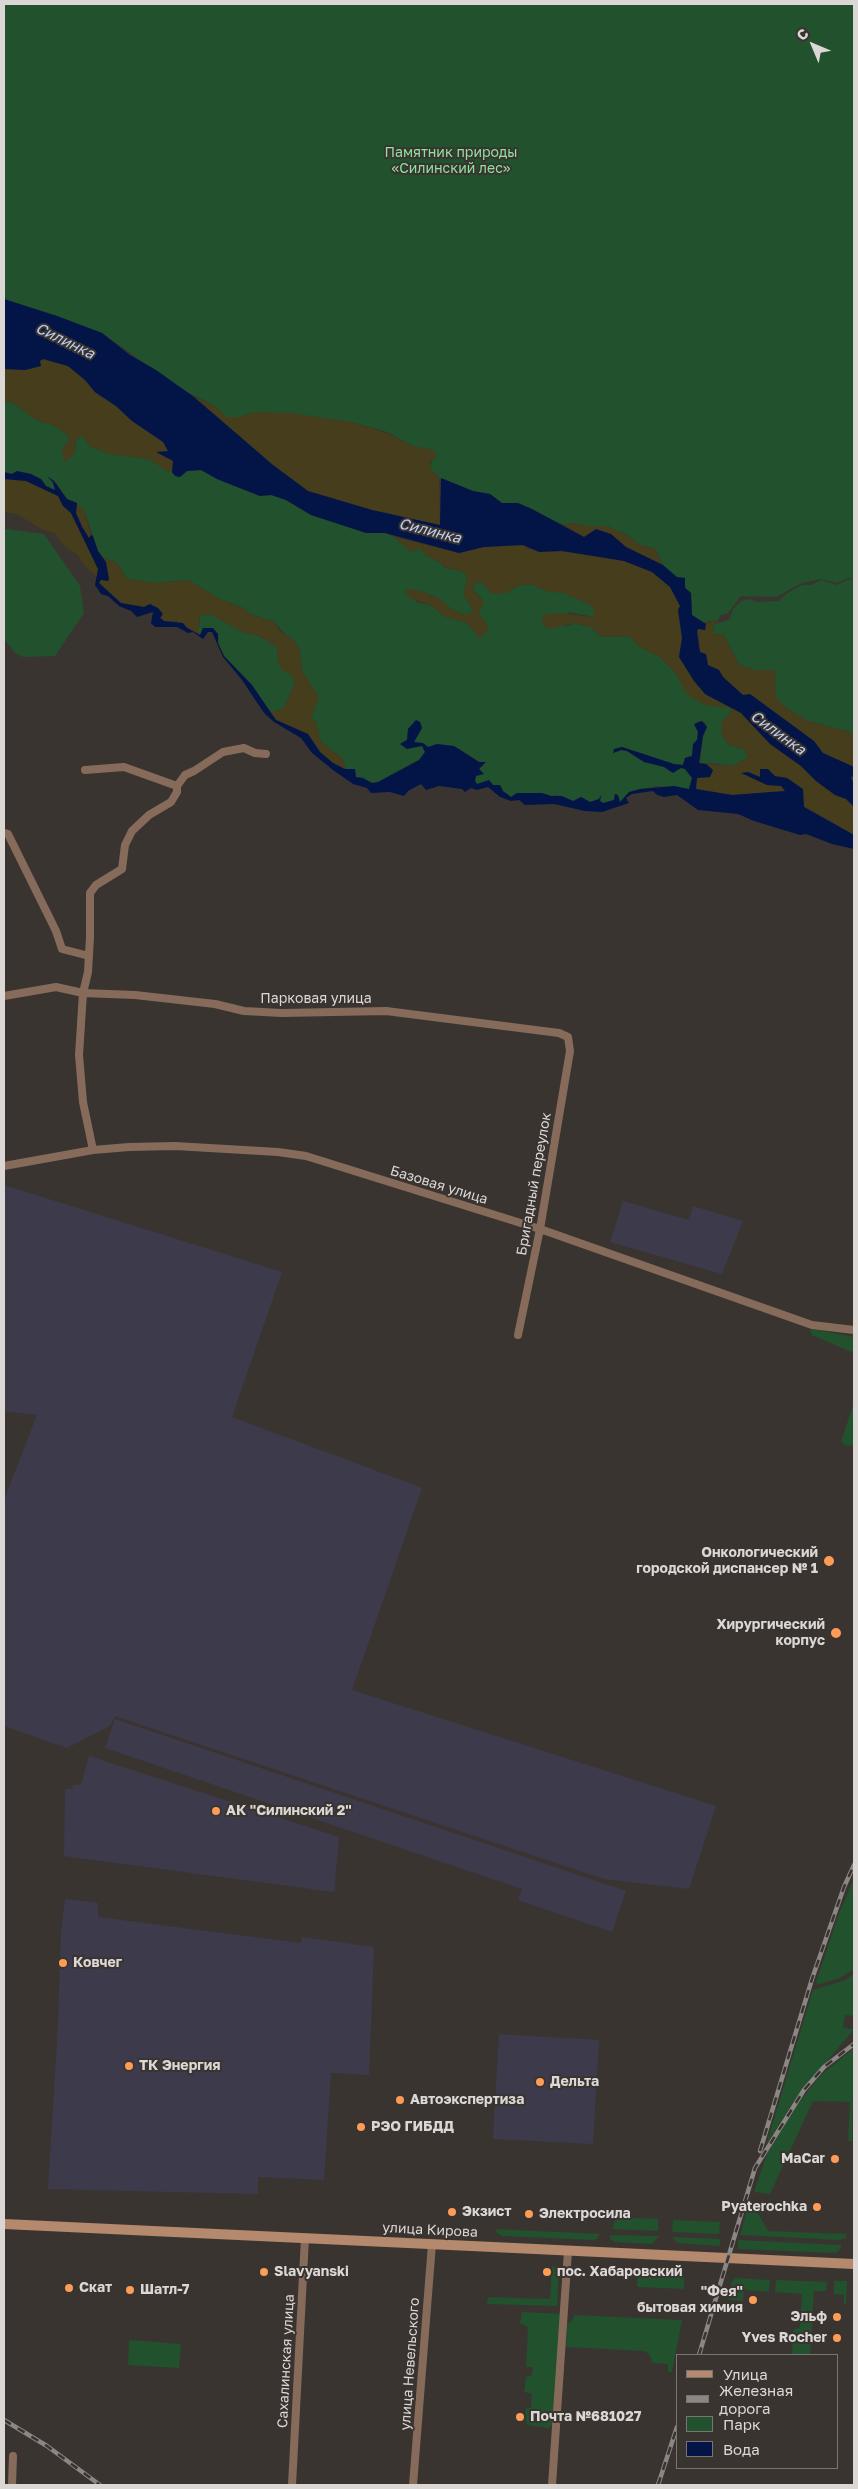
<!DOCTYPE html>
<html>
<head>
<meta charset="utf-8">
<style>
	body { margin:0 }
	#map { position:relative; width:858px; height:2489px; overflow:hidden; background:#3a3431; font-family:"Golos Text",sans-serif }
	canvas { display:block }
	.frame { position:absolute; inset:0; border:5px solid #dbd7d5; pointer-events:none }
	.legend { position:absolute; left:676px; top:2354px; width:162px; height:115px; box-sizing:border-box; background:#3a3431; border:1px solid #7a7573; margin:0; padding:6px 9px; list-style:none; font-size:15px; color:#dbd7d5 }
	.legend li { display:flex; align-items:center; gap:10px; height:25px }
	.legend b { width:25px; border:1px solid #7a7573 }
	.north { position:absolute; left:788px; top:20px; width:50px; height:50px; -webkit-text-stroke:4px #3a3431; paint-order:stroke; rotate:315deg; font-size:14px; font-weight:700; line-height:20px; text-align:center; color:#dbd7d5 }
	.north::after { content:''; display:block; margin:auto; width:18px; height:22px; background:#dbd7d5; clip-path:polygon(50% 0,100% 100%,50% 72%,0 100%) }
</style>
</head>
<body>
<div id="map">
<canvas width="858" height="2489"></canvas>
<div class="frame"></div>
<ul class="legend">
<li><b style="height:6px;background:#b4896d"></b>Улица</li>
<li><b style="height:6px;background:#8b8683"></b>Железная дорога</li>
<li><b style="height:14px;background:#21512d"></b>Парк</li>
<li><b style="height:14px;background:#031547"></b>Вода</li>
</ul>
<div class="north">С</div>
</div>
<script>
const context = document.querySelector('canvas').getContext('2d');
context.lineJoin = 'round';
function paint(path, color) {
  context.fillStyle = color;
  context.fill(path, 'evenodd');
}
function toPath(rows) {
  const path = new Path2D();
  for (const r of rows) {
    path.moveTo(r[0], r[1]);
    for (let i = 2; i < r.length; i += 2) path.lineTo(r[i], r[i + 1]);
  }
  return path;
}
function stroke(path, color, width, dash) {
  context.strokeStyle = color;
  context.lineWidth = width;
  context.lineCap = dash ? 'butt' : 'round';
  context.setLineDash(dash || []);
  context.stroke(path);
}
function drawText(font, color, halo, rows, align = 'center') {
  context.font = font + ' "Golos Text",sans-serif';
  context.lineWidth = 4;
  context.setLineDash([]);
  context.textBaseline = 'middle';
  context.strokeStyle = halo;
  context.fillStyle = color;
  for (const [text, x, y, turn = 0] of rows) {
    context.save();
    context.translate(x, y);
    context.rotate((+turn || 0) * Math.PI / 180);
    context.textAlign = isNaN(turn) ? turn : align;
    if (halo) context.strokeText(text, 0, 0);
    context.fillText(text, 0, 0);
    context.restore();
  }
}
paint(toPath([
	[4,1185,282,1272,232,1417,422,1488,352,1690,716,1806,689,1889,604,1879,115,1716,110,1726,67,1748,4,1726,4,1500,37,1415,4,1411],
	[623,1201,689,1220,693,1206,743,1221,722,1274,610,1242],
	[115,1719,626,1891,612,1932,518,1900,522,1889,105,1748],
	[89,1756,339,1837,334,1892,64,1856,65,1789,72,1789,73,1785,81,1785],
	[65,1899,98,1903,98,1917,301,1943,302,1937,374,1947,369,2075,331,2073,324,2180,258,2177,258,2194,48,2189,58,2025,61,1931],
	[499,2034,599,2040,593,2144,493,2139]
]), '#3d3a4c');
paint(toPath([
	[4,4,854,4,854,579,849,578,837,583,820,579,802,583,776,597,741,596,728,613,721,615,718,620,701,623,692,615,691,593,663,565,657,552,654,548,640,545,627,535,607,526,585,526,574,523,564,525,518,504,502,503,490,494,473,491,439,478,430,468,434,451,412,446,387,432,351,422,255,412,240,417,226,417,215,406,181,389,102,333,57,316,4,299],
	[4,400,15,404,36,420,53,425,68,435,69,441,62,448,75,453,76,440,81,435,90,446,109,454,149,459,180,477,187,471,201,470,217,479,260,496,271,495,286,500,311,515,371,533,385,533,394,537,411,552,420,548,425,555,438,561,446,568,461,571,466,574,467,578,464,595,473,610,467,616,453,610,438,598,418,590,416,602,432,606,444,616,467,623,479,637,478,613,482,599,473,590,475,583,482,582,490,592,507,593,517,586,531,584,546,591,564,593,589,604,594,609,594,617,569,612,565,627,574,623,591,627,602,637,629,636,640,647,660,657,677,675,688,695,705,705,731,707,730,713,722,722,728,744,745,750,748,757,733,766,712,763,700,764,703,736,707,727,705,722,699,721,694,725,698,732,697,740,694,743,692,755,685,758,683,765,674,764,622,747,616,753,621,750,627,751,644,762,664,766,671,772,681,768,685,769,692,778,689,789,658,786,640,789,625,796,621,802,618,801,618,795,614,795,614,800,603,803,600,801,601,795,599,799,590,802,581,797,573,801,556,795,551,796,542,793,517,793,511,797,503,791,501,786,493,785,490,781,477,784,475,781,476,775,480,771,480,767,484,765,458,748,427,747,423,743,414,742,422,728,420,722,416,720,408,729,407,740,401,743,422,746,425,752,419,760,378,782,372,783,356,777,355,770,346,769,342,758,321,742,316,723,311,718,318,697,302,671,300,650,274,622,250,614,243,608,218,598,188,580,155,583,127,579,117,563,103,557,98,551,84,510,75,502,67,499,56,483,49,478,56,489,53,490,17,471,12,474,4,472],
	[7,529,44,534,80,586,84,613,55,656,23,657,15,653,4,639,4,530],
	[849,579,854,580,854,736,850,732,808,721,788,709,775,698,775,671,754,670,739,665,724,635,714,634,713,625,730,619,733,609,741,601,750,599,757,602,779,601,786,594,802,585,811,585,821,580,837,585],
	[209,613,243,632,259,636,277,647,278,661,293,677,295,683,284,708,275,711,268,711,252,685,224,656,218,643,219,638,209,628,203,629,200,634,197,631,200,623,200,616],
	[813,1329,854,1337,854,1353,812,1335,810,1330],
	[854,1402,854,1442,853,1445,847,1446,841,1442],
	[854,1879,854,1969,840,1978,817,1985,816,1982,839,1913],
	[854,1973,854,2016,845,2015,843,2028,853,2029,851,2033,796,2098,766,2145,813,1990,846,1980],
	[854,2048,852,2141,848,2141,850,2102,813,2101,770,2194,754,2192,767,2154,800,2101,821,2075],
	[750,2199,768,2231,847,2234,846,2238,840,2240,740,2235],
	[617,2217,658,2219,658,2231,612,2229],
	[673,2220,720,2222,719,2234,672,2232],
	[496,2229,536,2231,600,2234,597,2239,593,2240,502,2236,497,2233],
	[610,2235,659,2236,652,2244,615,2242,610,2239],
	[672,2237,720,2239,720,2246,678,2243],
	[738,2240,841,2245,841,2248,836,2253,738,2249],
	[552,2266,559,2269,557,2306,487,2304,488,2297,550,2299],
	[638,2274,684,2276,684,2289,637,2287],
	[736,2278,770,2280,769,2292,744,2290,743,2301,729,2300,732,2281],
	[776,2280,827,2282,826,2291,814,2291,810,2355,792,2355,793,2330,800,2327,802,2294,775,2292],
	[834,2281,847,2281,846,2304,844,2304,844,2295,834,2294],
	[522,2312,561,2314,553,2424,549,2428,527,2425,525,2415,526,2408,531,2408,532,2394,524,2392,526,2377,532,2375,533,2367,526,2367,528,2327,520,2323],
	[574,2315,682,2320,672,2372,668,2372,668,2364,653,2363,649,2354,644,2351,566,2347,567,2324,572,2321],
	[129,2340,181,2344,179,2368,128,2365]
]), '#21512d');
paint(toPath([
	[43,359,68,366,85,380,95,393,116,406,132,421,163,442,168,447,173,461,172,472,167,471,149,459,109,454,90,446,81,435,76,440,75,453,66,462,63,459,62,448,69,441,68,435,53,425,36,420,15,404,4,400,4,369,25,370,40,366,40,361],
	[194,397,215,406,226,417,240,417,255,412,291,413,351,422,387,433,412,446,434,450,437,456,430,461,430,468,439,478,440,525,372,510,308,491,273,465],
	[4,479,26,481,58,496,63,506,71,513,98,569,97,577,84,565,78,555,64,546,54,533,41,529,17,514,4,512],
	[77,504,84,510,91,535,89,538,76,513],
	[574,523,585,526,607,526,627,535,640,545,654,548,663,565,626,547,611,534,584,537,564,525],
	[394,537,459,553,484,547,523,545,527,549,584,553,624,561,652,572,670,587,680,606,678,610,682,638,679,657,694,681,705,694,741,713,770,744,801,766,816,781,835,795,846,799,854,807,854,835,804,806,787,778,760,777,748,772,767,785,781,786,785,791,732,795,696,789,696,778,710,777,713,770,706,764,733,766,748,757,745,750,728,744,721,733,722,722,730,713,731,708,705,705,687,695,677,675,660,657,640,647,629,636,602,637,591,627,574,623,548,629,541,621,544,615,556,613,594,617,594,609,589,604,564,593,546,591,531,584,517,586,507,593,495,594,490,592,482,582,475,583,473,590,484,602,478,613,488,625,487,632,479,638,467,623,444,616,432,606,410,598,405,592,407,589,418,590,438,598,453,610,467,615,473,610,464,595,467,578,466,574,461,571,447,568,438,561,425,555,420,548,411,552],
	[103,557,117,563,127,579,155,583,188,580,218,598,243,608,250,614,274,622,280,631,294,640,300,650,302,671,319,697,311,718,316,722,321,742,342,758,346,769,332,762,320,752,308,734,277,720,268,711,275,711,284,708,295,683,293,677,281,669,278,661,277,647,259,636,243,632,209,614,200,616,198,633,176,621,164,621,150,604,144,607,121,603,99,583,106,562],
	[718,620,719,622,713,625,714,634,724,635,739,665,754,670,775,670,776,698,788,709,808,721,850,732,854,736,854,767,823,753,814,741,743,695,723,677,719,670,708,665,706,654,700,652,698,629,705,624]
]), '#453d1c');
paint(toPath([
	[4,299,57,316,102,333,130,355,156,370,194,397,273,465,308,491,372,510,440,525,441,478,473,491,490,494,502,503,518,503,532,509,584,537,596,529,611,534,626,547,663,565,677,577,685,578,685,588,691,593,692,615,706,624,705,630,698,629,697,632,700,652,706,654,708,665,719,670,723,677,743,695,750,694,814,741,823,753,854,767,854,776,851,777,854,785,854,807,846,799,835,795,816,781,801,766,770,744,741,713,705,694,694,681,679,657,682,638,678,610,680,606,670,587,652,572,624,561,562,551,539,552,523,545,484,547,459,553,385,533,366,533,311,515,286,500,271,495,260,496,217,479,201,470,187,471,180,477,175,476,172,472,173,461,156,452,168,451,163,442,132,421,116,406,95,392,85,380,68,366,43,359,40,361,41,366,25,370,4,369],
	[17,471,31,474,41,479,46,486,55,490,53,482,47,476,54,481,67,499,77,503,76,513,82,527,89,538,91,535,93,536,98,551,106,562,109,579,108,581,101,580,99,583,121,603,144,607,150,604,158,608,163,614,160,618,164,621,183,623,187,628,200,635,203,628,213,628,218,634,218,643,224,656,252,685,276,720,308,734,320,752,333,763,345,769,355,769,356,777,363,778,372,783,378,782,419,760,425,752,422,746,407,749,400,744,407,740,408,729,416,720,420,722,422,728,414,742,423,743,428,747,437,744,454,746,479,762,486,762,479,769,484,774,476,776,475,781,477,784,489,780,493,785,500,785,503,791,511,797,517,793,542,793,551,796,562,796,573,801,581,797,590,802,599,799,601,795,600,801,603,803,614,800,615,794,618,795,620,802,629,792,640,789,674,786,689,789,692,778,685,769,681,768,673,773,664,767,644,762,627,751,621,750,613,753,614,749,622,747,674,764,683,765,685,758,692,756,693,744,697,740,698,732,694,724,702,721,707,727,703,736,699,763,706,764,713,770,710,777,697,778,696,789,732,795,785,791,781,786,767,785,741,773,748,772,760,777,760,769,768,769,775,776,787,778,803,789,804,807,854,835,854,849,832,844,806,834,800,835,754,821,738,814,698,810,677,795,664,797,657,795,653,791,632,794,626,798,629,803,602,812,585,811,554,804,525,805,519,800,511,801,500,797,488,787,477,790,471,788,465,792,462,789,439,786,426,790,421,784,408,791,404,796,390,792,371,793,367,788,353,784,333,770,312,753,301,738,274,722,264,713,242,680,223,657,212,632,208,632,203,639,193,632,188,633,177,627,155,627,151,623,153,612,137,617,131,611,119,606,108,596,101,594,95,585,98,569,71,513,63,506,58,496,26,481,4,479,4,472,12,474]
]), '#031547');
stroke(toPath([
	[85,770,124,767,177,786,185,775,194,771,223,752,244,748,255,753,266,754],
	[4,833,8,834,56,931,62,949,89,956],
	[4,996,56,987,83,993,135,995,215,1004,244,1011,282,1013,386,1011,559,1033,568,1037,570,1051,540,1229,518,1335],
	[93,1150,83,1102,79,1055,83,993,88,972,90,937,90,893,96,885,122,869,125,845,132,831,149,815,171,802,177,792,177,786],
	[4,1166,93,1150,129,1147,175,1146,278,1152,306,1156,540,1229,812,1325,854,1330],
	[12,2485,13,2456],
	[292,2485,305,2238],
	[413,2485,432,2244],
	[552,2485,568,2251]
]), '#876b5a', 8);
stroke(toPath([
	[4,2224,854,2264]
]), '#b4896d', 10);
const rail = toPath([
	[760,2151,812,1979,844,1887,854,1865],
	[699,2355,755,2168,804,2090,824,2067,854,2044],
	[4,2420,47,2446,100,2485],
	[658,2485,677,2427]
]);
stroke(rail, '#8b8683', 4.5);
stroke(rail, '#3a3431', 2.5, [8]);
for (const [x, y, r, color] of [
	[829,1561,6,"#fd9c56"],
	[836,1633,6,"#fd9c56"],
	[216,1811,5,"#fd9c56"],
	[63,1963,5,"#fd9c56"],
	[129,2066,5,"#fd9c56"],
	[540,2082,5,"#fd9c56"],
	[400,2100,5,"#fd9c56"],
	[361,2127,5,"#fd9c56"],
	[835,2159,5,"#fd9c56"],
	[817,2207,5,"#fd9c56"],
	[452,2212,5,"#fd9c56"],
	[529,2214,5,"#fd9c56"],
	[264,2272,5,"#fd9c56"],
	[547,2272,5,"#fd9c56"],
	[69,2288,5,"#fd9c56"],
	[130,2290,5,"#fd9c56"],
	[753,2300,5,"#fd9c56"],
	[837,2317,5,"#fd9c56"],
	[837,2338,5,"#fd9c56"],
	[520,2417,5,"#fd9c56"]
]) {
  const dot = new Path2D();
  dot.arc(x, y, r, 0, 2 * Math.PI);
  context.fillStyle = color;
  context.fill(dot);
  stroke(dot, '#3a3431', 2);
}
drawText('14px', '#8de29e', '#3a3431', [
	["Памятник природы",451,153],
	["«Силинский лес»",451,169]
]);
drawText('14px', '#dbd7d5', '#3a3431', [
	["Парковая улица",316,999],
	["Бригадный переулок",534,1184,-80],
	["Базовая улица",439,1185,17],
	["улица Кирова",430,2230,3],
	["Сахалинская улица",286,2361,-87],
	["улица Невельского",410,2364,-86]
]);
drawText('bold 14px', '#dbd7d5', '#3a3431', [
	["Онкологический",818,1553,"right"],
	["городской диспансер № 1",818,1569,"right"],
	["Хирургический",825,1625,"right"],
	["корпус",825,1641,"right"],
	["АК \"Силинский 2\"",226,1811],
	["Ковчег",73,1963],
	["ТК Энергия",139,2066],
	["Дельта",550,2082],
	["Автоэкспертиза",410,2100],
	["РЭО ГИБДД",371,2127],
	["MaCar",825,2159,"right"],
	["Pyaterochka",807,2207,"right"],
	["Экзист",462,2212],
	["Электросила",539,2214],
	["Slavyanski",274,2272],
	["пос. Хабаровский",557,2272],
	["Скат",79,2288],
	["Шатл-7",140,2290],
	["\"Фея\"",743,2292,"right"],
	["бытовая химия",743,2308,"right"],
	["Эльф",827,2317,"right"],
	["Yves Rocher",827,2338,"right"],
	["Почта №681027",530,2417]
], 'left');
drawText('italic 15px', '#becff1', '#3a3431', [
	["Силинка",65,341,26],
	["Силинка",430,531,14],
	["Силинка",778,733,36]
]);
</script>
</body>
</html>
